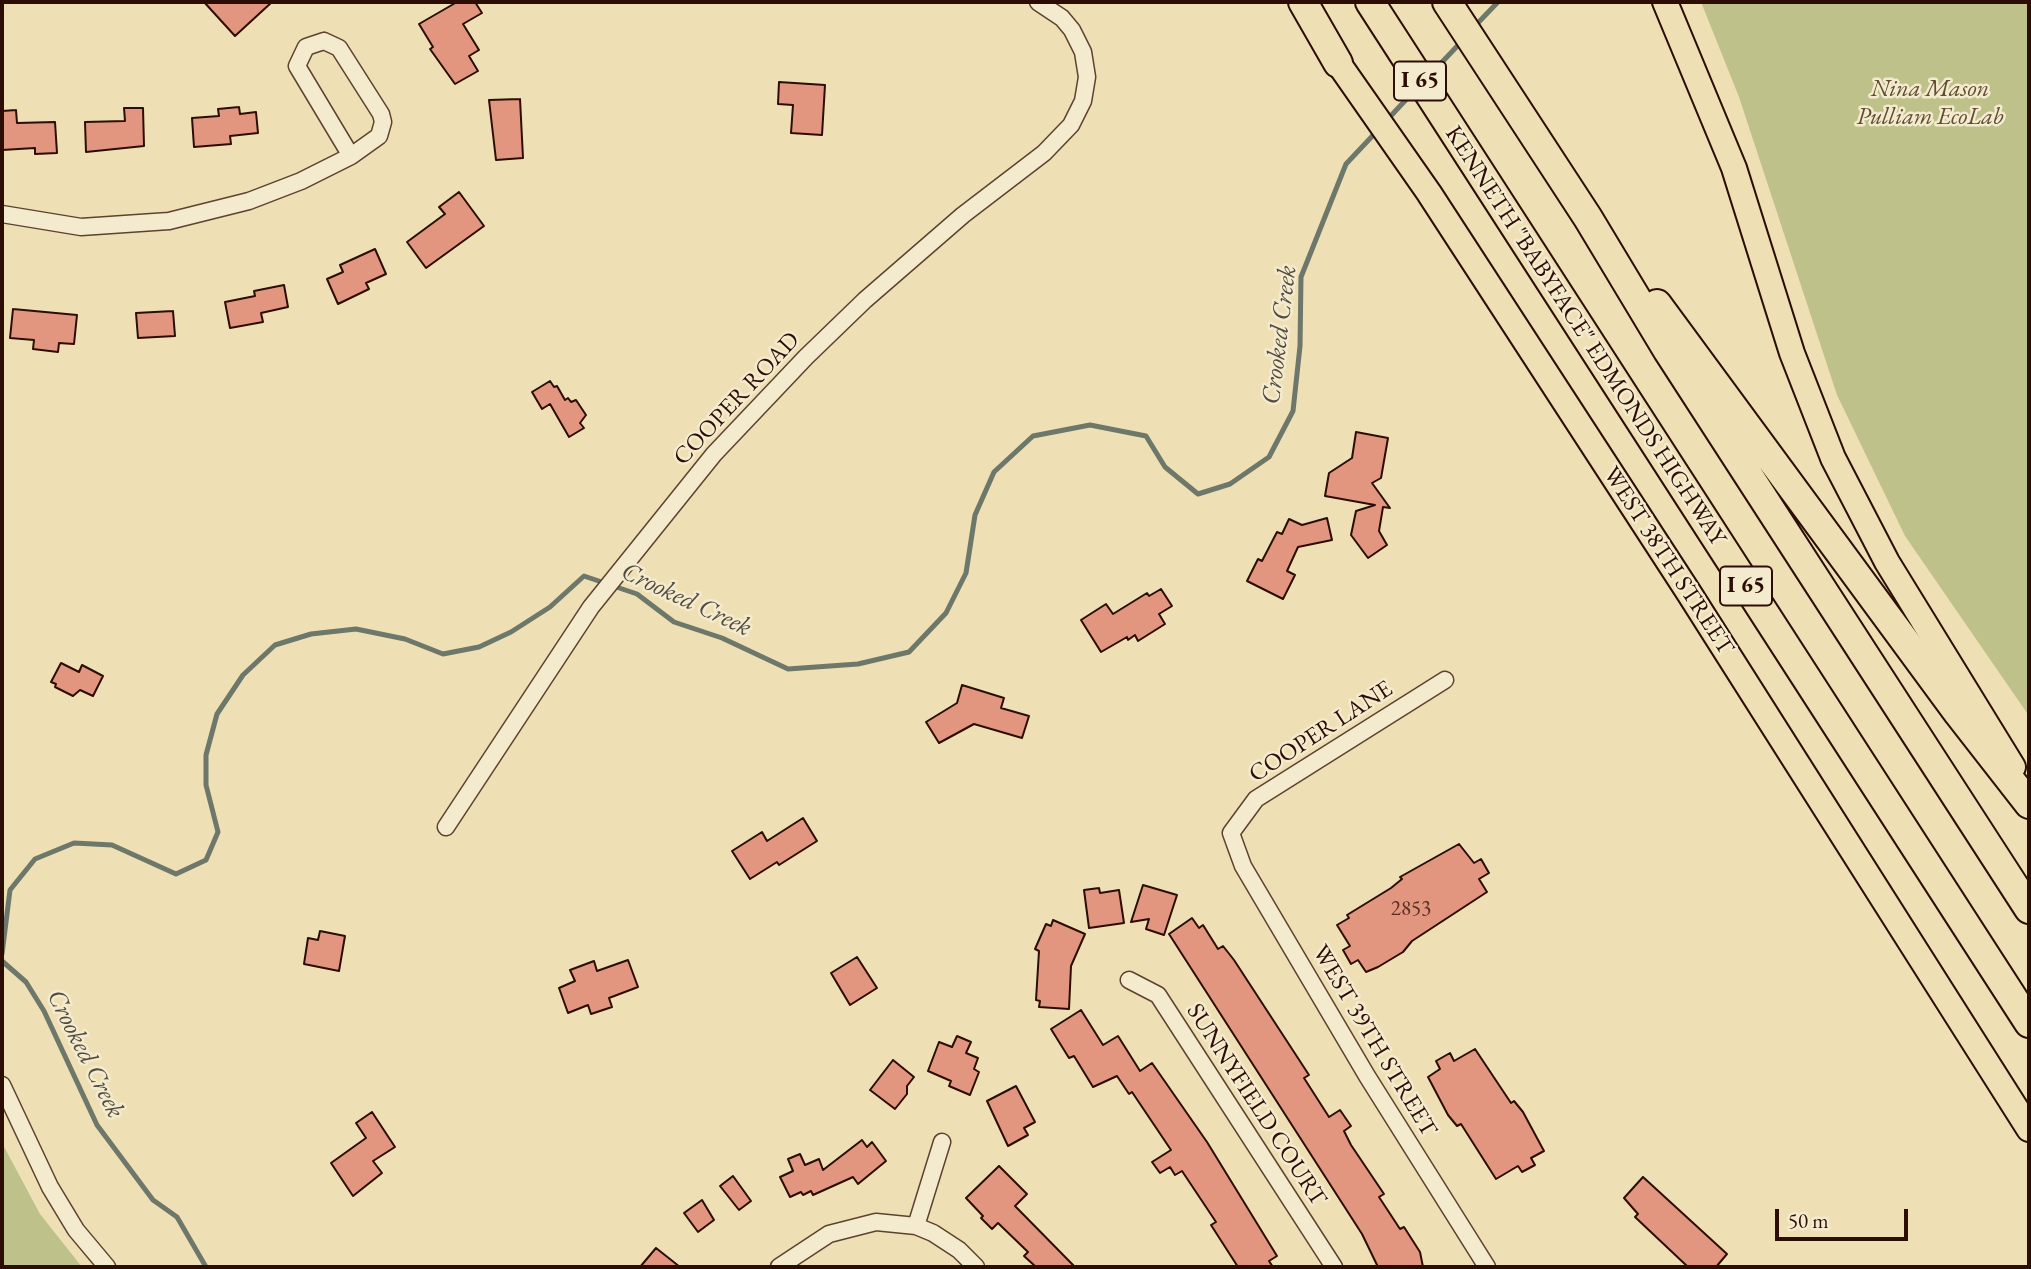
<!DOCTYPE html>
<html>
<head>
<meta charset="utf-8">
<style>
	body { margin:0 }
	#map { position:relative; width:2031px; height:1269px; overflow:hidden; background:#eee0b4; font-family:"EB Garamond",serif }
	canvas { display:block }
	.frame { position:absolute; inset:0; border:4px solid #2c0d03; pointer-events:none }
	.scale { position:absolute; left:1775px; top:1209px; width:133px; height:32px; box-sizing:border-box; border:4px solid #2c0d03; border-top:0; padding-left:9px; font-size:21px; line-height:24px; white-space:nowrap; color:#2c0d03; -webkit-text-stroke:5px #f4ebce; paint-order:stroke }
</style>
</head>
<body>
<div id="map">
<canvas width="2031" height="1269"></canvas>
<div class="frame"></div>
<div class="scale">50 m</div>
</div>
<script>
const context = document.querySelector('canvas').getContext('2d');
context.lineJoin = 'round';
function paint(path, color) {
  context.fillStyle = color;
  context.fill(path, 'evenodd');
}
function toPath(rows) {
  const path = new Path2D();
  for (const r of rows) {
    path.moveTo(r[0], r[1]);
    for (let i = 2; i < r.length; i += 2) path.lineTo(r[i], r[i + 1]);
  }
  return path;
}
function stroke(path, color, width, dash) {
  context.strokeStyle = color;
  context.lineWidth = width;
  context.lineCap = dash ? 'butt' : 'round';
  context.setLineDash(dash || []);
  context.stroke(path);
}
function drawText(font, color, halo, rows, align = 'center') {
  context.font = font + ' "EB Garamond",serif';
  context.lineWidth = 5;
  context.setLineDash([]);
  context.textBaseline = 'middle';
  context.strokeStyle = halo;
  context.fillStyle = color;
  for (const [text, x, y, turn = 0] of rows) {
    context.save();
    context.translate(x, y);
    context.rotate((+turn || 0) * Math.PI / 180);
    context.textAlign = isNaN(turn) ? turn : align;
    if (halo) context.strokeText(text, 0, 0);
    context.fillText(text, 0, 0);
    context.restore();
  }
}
paint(toPath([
	[1701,2,2029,2,2029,716,1905,536,1837,395,1739,97],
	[2,1143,40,1214,82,1267,2,1267]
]), '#bec189');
stroke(toPath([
	[1473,28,1498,2],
	[1428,77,1462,41],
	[1387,120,1416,89],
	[2,954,10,890,35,859,74,843,112,845,176,874,206,860,218,832,206,785,206,755,217,714,243,675,275,645,311,634,356,629,405,639,443,654,479,647,511,632,550,607,584,576,637,594,674,622,722,638,788,669,858,664,909,652,946,613,966,573,975,515,994,472,1033,436,1090,425,1146,436,1165,467,1198,494,1230,484,1269,457,1293,411,1300,346,1301,277,1346,164,1378,130],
	[2,961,26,982,44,1011,97,1125,153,1200,177,1217,206,1267]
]), '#6d776a', 5);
const building = toPath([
	[204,2,272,2,235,36,204,2],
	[457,2,475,2,482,13,463,24,479,50,469,56,478,71,455,84,430,49,433,47,419,24,457,2],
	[779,82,825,85,822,135,791,133,793,105,778,104,779,82],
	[520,99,523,158,496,160,489,100,520,99],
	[239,107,240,114,256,112,258,133,230,136,231,144,194,147,192,118,219,116,218,109,239,107],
	[124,108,143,108,144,146,86,152,85,122,125,121,124,108],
	[16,110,17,123,55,122,57,153,35,154,35,148,2,150,2,111,16,110],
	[459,192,484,226,426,268,407,242,445,214,439,207,459,192],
	[375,249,386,274,366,283,369,289,338,304,327,279,343,272,340,265,375,249],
	[284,285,288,307,261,313,263,322,230,328,225,302,255,296,254,291,284,285],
	[13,309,77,315,74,344,59,343,58,352,33,349,34,340,10,338,13,309],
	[173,311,175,336,138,338,136,313,173,311],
	[550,381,554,387,557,386,565,400,568,398,571,402,576,400,586,415,580,423,584,428,569,437,550,404,542,409,532,392,550,381],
	[1356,432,1388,438,1381,478,1372,483,1390,508,1383,507,1379,531,1387,545,1368,558,1351,535,1356,511,1375,505,1325,496,1329,473,1352,458,1356,432],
	[1327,518,1332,540,1298,547,1287,571,1295,575,1283,599,1247,581,1258,559,1262,561,1277,532,1282,534,1289,519,1302,525,1327,518],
	[1161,589,1172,606,1159,614,1165,624,1138,641,1135,635,1128,640,1127,637,1101,652,1081,620,1106,604,1113,614,1147,593,1149,596,1161,589],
	[61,663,79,672,82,665,103,676,93,696,80,690,73,696,55,687,56,684,51,682,61,663],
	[962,685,1004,698,1001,708,1029,716,1022,738,974,724,939,743,926,722,957,703,962,685],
	[803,818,817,841,779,865,777,862,750,879,732,851,762,832,767,841,803,818],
	[1459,844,1474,863,1481,859,1489,873,1479,879,1487,892,1412,941,1403,952,1378,967,1366,972,1358,960,1351,964,1343,950,1350,946,1337,925,1349,918,1347,915,1391,888,1402,879,1400,877,1459,844],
	[1143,885,1177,895,1164,935,1146,929,1149,919,1131,922,1143,885],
	[1099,888,1100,893,1119,890,1124,923,1089,928,1084,890,1099,888],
	[1192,918,1199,928,1203,925,1218,949,1223,946,1234,960,1309,1075,1304,1078,1329,1117,1340,1110,1351,1126,1344,1131,1351,1145,1384,1194,1379,1197,1400,1229,1404,1227,1420,1252,1423,1267,1378,1267,1362,1234,1169,934,1192,918],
	[1053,920,1085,934,1071,966,1069,1009,1039,1007,1040,1001,1036,1000,1039,951,1035,949,1046,924,1051,926,1053,920],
	[320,931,345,936,339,971,304,964,308,938,318,940,320,931],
	[857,957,877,988,850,1005,831,973,857,957],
	[628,960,638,987,609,998,612,1007,591,1014,588,1005,568,1013,559,988,575,981,570,970,594,961,597,971,628,960],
	[1081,1010,1103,1045,1118,1036,1140,1071,1152,1063,1207,1142,1277,1256,1269,1261,1273,1267,1238,1267,1211,1225,1216,1222,1182,1171,1175,1175,1170,1167,1160,1173,1152,1162,1171,1150,1132,1092,1129,1094,1117,1076,1093,1087,1074,1056,1069,1058,1051,1029,1081,1010],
	[957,1036,971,1042,966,1053,978,1058,974,1069,979,1072,970,1095,949,1086,951,1081,928,1071,939,1042,952,1047,957,1036],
	[1475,1049,1511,1103,1514,1101,1523,1112,1544,1151,1531,1158,1535,1165,1522,1172,1518,1166,1496,1179,1461,1124,1457,1126,1448,1115,1428,1077,1440,1069,1436,1061,1450,1053,1454,1061,1475,1049],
	[893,1060,914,1077,907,1086,907,1094,895,1109,870,1090,893,1060],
	[1016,1086,1035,1122,1024,1128,1028,1135,1008,1146,987,1101,1016,1086],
	[372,1112,395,1147,373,1161,382,1173,353,1196,331,1163,366,1138,356,1123,372,1112],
	[862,1140,867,1147,872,1142,886,1161,858,1184,853,1177,813,1195,811,1191,803,1195,801,1192,790,1197,780,1177,793,1171,788,1159,800,1154,805,1165,819,1159,823,1170,862,1140],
	[999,1166,1027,1194,1015,1206,1075,1267,1036,1267,1024,1256,1028,1252,998,1223,992,1229,981,1218,983,1216,966,1198,999,1166],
	[733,1176,751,1201,739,1210,720,1186,733,1176],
	[1643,1177,1727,1254,1716,1267,1688,1267,1635,1217,1638,1214,1624,1198,1643,1177],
	[702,1200,714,1220,698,1232,684,1213,702,1200],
	[656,1248,680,1267,640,1267,656,1248]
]);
paint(building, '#e29680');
stroke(building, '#2c0d03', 2);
const street = toPath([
	[324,41,339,48,381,114,383,122,379,136,351,156,297,66,306,47,324,41],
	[2,214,81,227,169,221,249,201,301,181,351,156],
	[1445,680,1256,799,1231,833,1243,866,1367,1076,1487,1267],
	[446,827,591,607,714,454,806,357,865,300,963,215,1044,153,1071,125,1083,101,1087,77,1083,52,1072,30,1062,18,1038,2],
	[1129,980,1158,995,1334,1267],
	[2,1085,50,1187,76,1230,107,1267],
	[916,1226,942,1142],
	[779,1267,829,1234,876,1222,916,1226,933,1233,959,1250,976,1267]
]);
const primary = toPath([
	[1665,2,1734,168,1792,353,1833,458,1887,562,2013,767],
	[1327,47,1429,193,1689,593,2029,1129]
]);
const highway = toPath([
	[1303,2,1338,63],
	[1370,2,2029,1023],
	[1447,2,1588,218,1668,351,2029,909],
	[1657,304,1958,713,2029,804]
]);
stroke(street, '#5c422f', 19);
stroke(primary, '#2c0d03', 28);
stroke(highway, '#2c0d03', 32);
stroke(street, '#f4ebce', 16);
stroke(primary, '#eee0b4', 24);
stroke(highway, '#eee0b4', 28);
drawText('21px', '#5a2f22', null, [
	["2853",1411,909]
]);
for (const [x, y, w] of [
	[1420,81,52],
	[1746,586,52]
]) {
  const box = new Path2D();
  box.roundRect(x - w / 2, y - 19.5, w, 39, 5);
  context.fillStyle = '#f4ebce';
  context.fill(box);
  stroke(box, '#2c0d03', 2);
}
drawText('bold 23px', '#2c0d03', null, [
	["I 65",1420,81],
	["I 65",1746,586]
]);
drawText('italic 24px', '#5f4c32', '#f4ebce', [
	["Nina Mason",1930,89],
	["Pulliam EcoLab",1930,117]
]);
drawText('24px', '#2c0d03', '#f4ebce', [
	["KENNETH \"BABYFACE\" EDMONDS HIGHWAY",1585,336,57],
	["COOPER ROAD",737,399,-47],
	["WEST 38TH STREET",1668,561,57],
	["COOPER LANE",1321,732,-33],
	["WEST 39TH STREET",1374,1041,59],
	["SUNNYFIELD COURT",1256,1105,57]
]);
drawText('italic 26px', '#524b3f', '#f4ebce', [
	["Crooked Creek",1280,335,-83],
	["Crooked Creek",686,600,25],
	["Crooked Creek",85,1054,63]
]);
</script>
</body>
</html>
